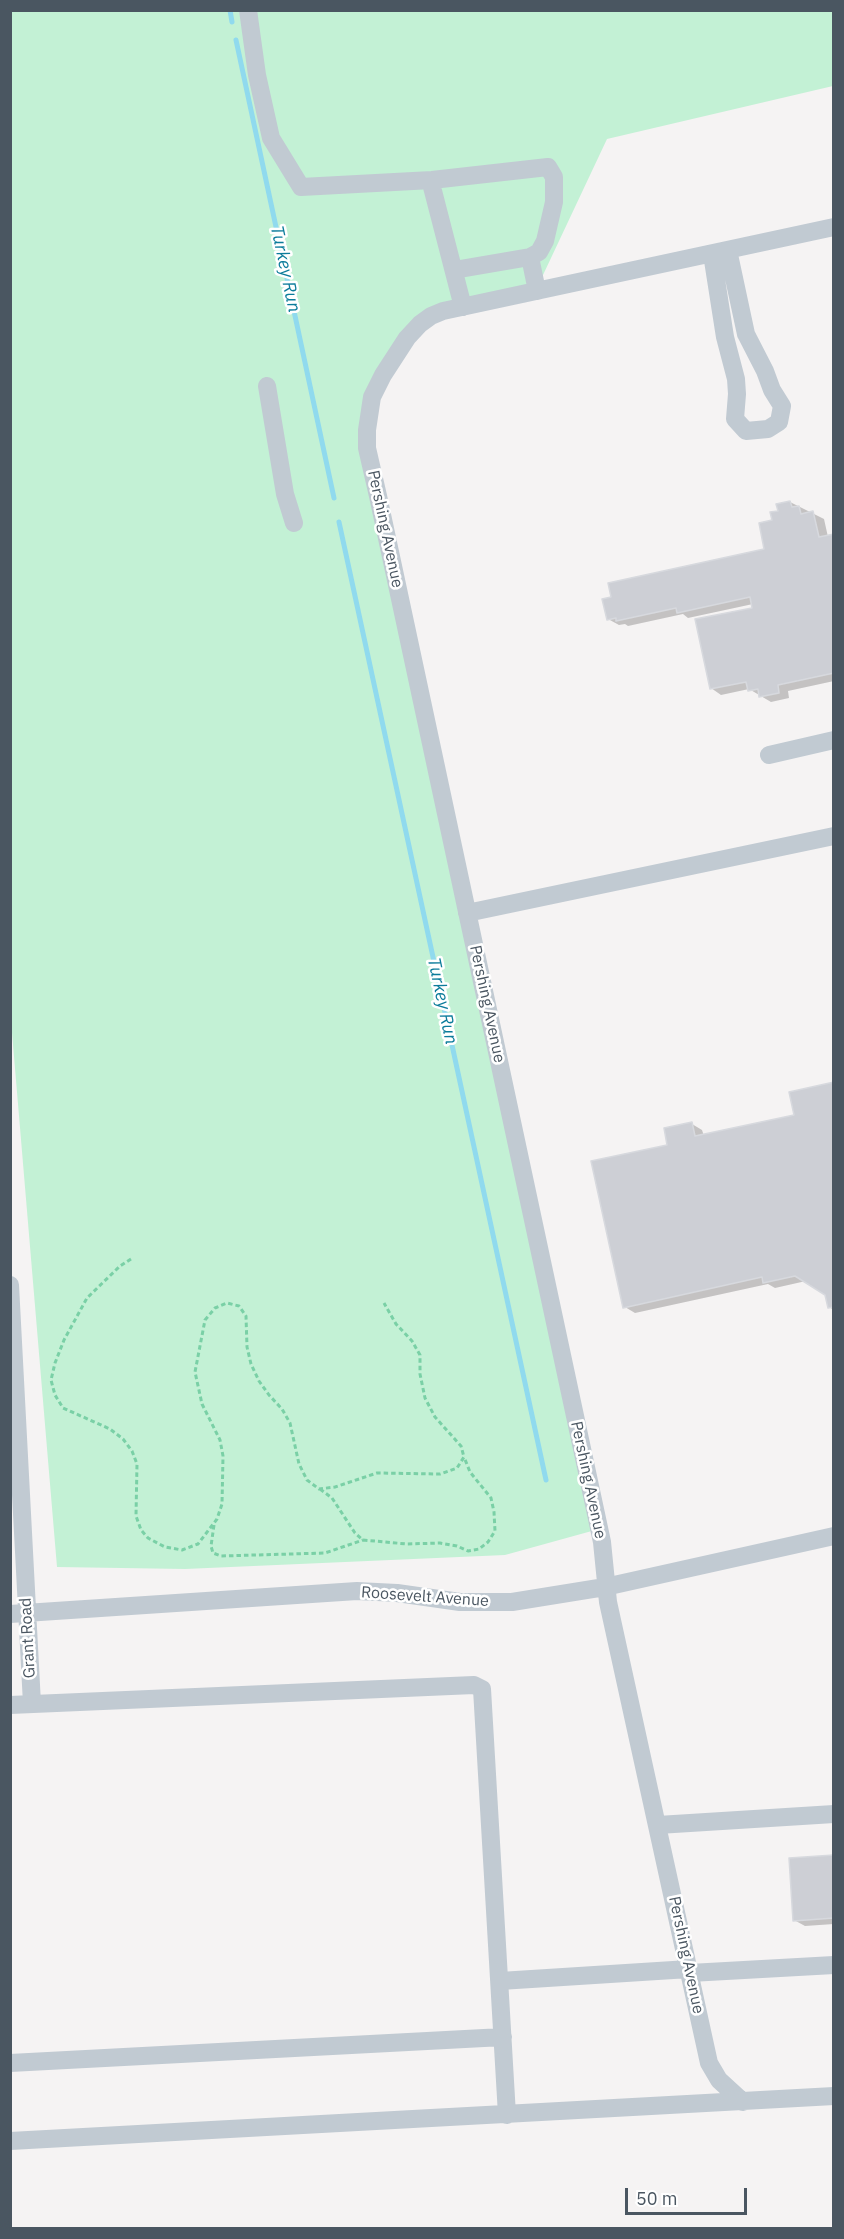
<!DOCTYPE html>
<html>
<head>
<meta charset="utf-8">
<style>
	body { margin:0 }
	#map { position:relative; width:844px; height:2239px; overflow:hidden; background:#f5f3f3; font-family:"IBM Plex Sans",sans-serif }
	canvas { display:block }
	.frame { position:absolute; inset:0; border:12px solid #4a5661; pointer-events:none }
	.scale { position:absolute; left:625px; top:2188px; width:122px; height:27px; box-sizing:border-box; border:3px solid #4a5661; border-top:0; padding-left:8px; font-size:18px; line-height:21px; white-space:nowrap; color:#4a5661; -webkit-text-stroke:4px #fff; paint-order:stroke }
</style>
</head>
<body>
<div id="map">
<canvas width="844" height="2239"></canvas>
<div class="frame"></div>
<div class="scale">50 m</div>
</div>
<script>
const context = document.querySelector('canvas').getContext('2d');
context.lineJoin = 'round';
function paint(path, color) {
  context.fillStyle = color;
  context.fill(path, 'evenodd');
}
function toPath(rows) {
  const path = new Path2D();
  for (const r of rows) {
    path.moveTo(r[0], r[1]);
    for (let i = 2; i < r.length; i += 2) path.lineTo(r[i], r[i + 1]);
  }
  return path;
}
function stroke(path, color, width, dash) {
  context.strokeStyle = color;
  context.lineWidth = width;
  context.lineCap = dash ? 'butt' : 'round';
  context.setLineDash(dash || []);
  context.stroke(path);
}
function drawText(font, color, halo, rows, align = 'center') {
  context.font = font + ' "IBM Plex Sans",sans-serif';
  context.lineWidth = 5;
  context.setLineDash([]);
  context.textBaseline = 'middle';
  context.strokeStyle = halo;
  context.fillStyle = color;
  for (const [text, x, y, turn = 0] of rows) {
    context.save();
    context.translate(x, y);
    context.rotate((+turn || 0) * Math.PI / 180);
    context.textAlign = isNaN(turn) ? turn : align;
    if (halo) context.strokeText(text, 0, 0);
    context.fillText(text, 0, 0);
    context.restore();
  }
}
paint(toPath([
	[10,11,833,11,833,86,607,139,535,292,443,311,407,338,367,430,599,1529,505,1555,185,1569,57,1567,10,1009]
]), '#c3f1d5');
paint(toPath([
	[790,502,824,519,828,537,834,536,834,681,788,691,789,698,771,702,749,689,721,695,711,688,754,609,753,604,688,618,683,614,628,626,625,624,619,625,608,619,766,550,774,521],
	[834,1083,834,1310,829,1307,826,1294,806,1281,775,1288,768,1284,635,1313,625,1307,669,1146,692,1124,702,1130,704,1136,796,1116],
	[834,1857,834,1924,805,1926,794,1920]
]), '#0003');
stroke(toPath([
	[230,10,232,22],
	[236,40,334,498],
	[339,522,546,1480]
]), '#90daee', 5);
const building = toPath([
	[790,501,792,507,799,506,801,514,813,511,819,537,834,534,834,673,778,685,779,693,759,697,758,689,748,691,746,682,710,689,695,619,752,608,750,597,677,613,676,608,616,621,616,618,607,620,602,599,611,597,608,583,764,549,759,523,772,520,770,512,778,511,776,504,790,501],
	[834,1082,834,1307,828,1308,825,1295,795,1276,763,1283,762,1277,623,1308,591,1161,667,1145,664,1128,692,1122,695,1136,794,1115,789,1092,834,1082],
	[834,1855,834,1918,793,1921,789,1858,834,1855]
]);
paint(building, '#cdcfd5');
stroke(building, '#d7d9de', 1.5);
stroke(toPath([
	[131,1259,120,1266,87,1298,64,1340,55,1363,51,1380,55,1395,63,1408,110,1429,123,1439,132,1451,137,1464,136,1516,141,1530,148,1538,165,1547,182,1550,198,1544,217,1519,222,1504,223,1456,220,1440,202,1404,195,1372,205,1320,215,1308,227,1303,239,1306,246,1316,247,1347,251,1364,259,1381,269,1395,282,1409,290,1423,299,1464,307,1480,319,1489,335,1487,377,1473,440,1474,457,1468,464,1457,461,1446,435,1417,425,1398,420,1374,420,1355,412,1341,396,1324,384,1303],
	[320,1489,332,1498,355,1533,363,1540,407,1544,440,1543,457,1546,468,1551,479,1549,488,1542,495,1531,494,1512,491,1498,470,1472,464,1457],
	[214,1525,211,1546,213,1553,221,1556,325,1553,363,1540]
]), '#7ad0a6', 3, [4.5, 3]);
stroke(toPath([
	[248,10,257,75,271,138,301,187,432,180,548,167,554,177,554,202,545,241,539,252,530,257],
	[432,180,432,187,463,307],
	[712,254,725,337,736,379,737,394,735,419,746,431,768,429,779,422,782,406,772,390,765,371,746,334,728,250],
	[454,270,530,257,537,291],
	[267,386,285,494,294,523],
	[769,755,834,740],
	[467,913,834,836],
	[10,1285,32,1704],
	[10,1614,357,1591,397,1593,460,1602,512,1602,605,1587,834,1536],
	[10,1705,474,1685,482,1689,507,2115],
	[658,1825,834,1814],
	[690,1973,834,1965],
	[500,1981,689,1969],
	[10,2063,503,2037],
	[743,2102,719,2080,709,2063,608,1602,602,1542,378,496,367,448,367,430,372,397,383,375,407,338,420,324,431,316,443,311,834,227],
	[10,2141,834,2096]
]), '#c1cad2', 18);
drawText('16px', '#4a5661', '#fff', [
	["Pershing Avenue",385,529,78],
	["Pershing Avenue",487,1004,78],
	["Pershing Avenue",588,1480,78],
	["Roosevelt Avenue",425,1597,4],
	["Grant Road",28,1638,-93],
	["Pershing Avenue",686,1955,78]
]);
drawText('italic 18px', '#0c7c9b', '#fff', [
	["Turkey Run",285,269,78],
	["Turkey Run",442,1001,78]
]);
</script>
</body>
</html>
